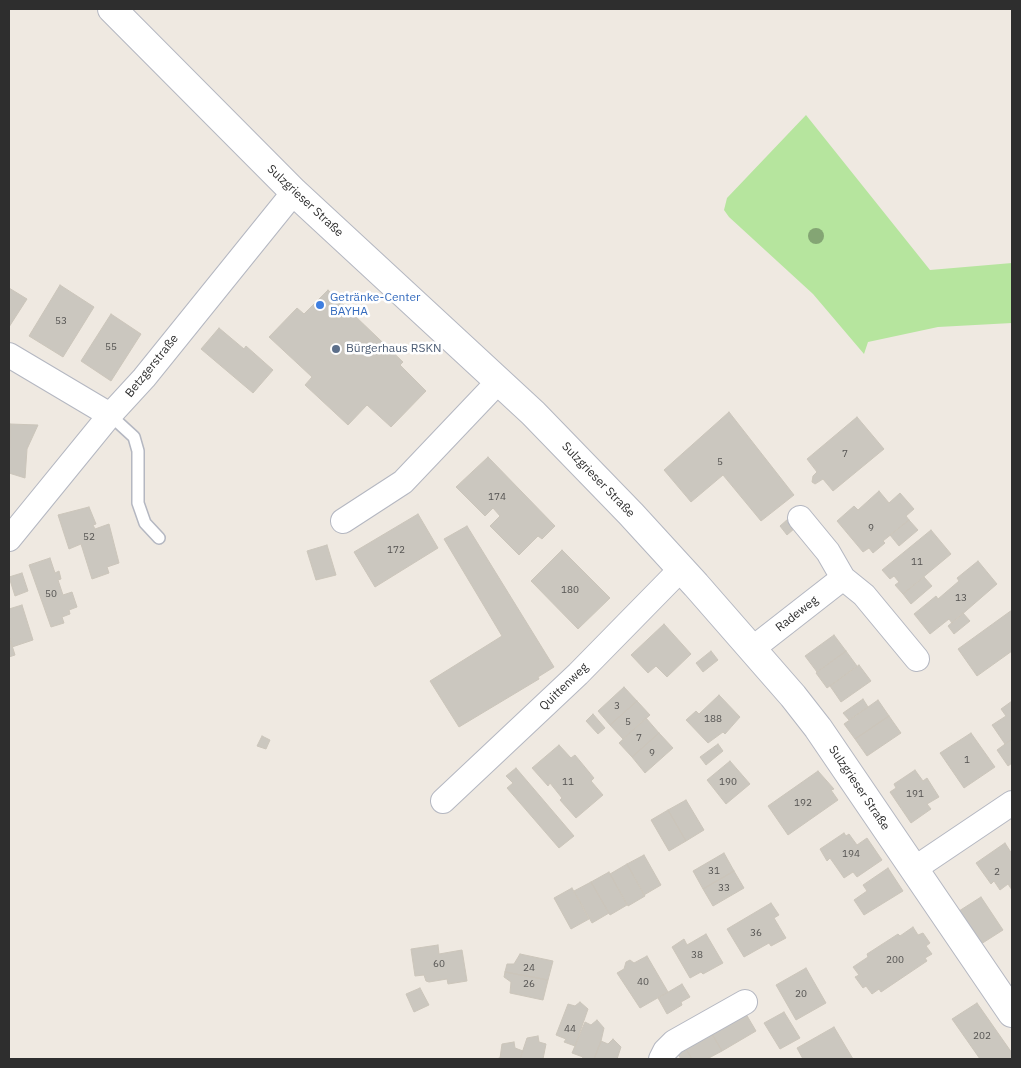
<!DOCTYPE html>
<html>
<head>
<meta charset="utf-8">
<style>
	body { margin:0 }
	#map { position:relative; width:1021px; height:1068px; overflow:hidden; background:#efe9e1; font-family:"IBM Plex Sans",sans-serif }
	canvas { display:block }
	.frame { position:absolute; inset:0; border:10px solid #2e2e2e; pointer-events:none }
</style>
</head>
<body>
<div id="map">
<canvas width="1021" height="1068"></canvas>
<div class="frame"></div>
</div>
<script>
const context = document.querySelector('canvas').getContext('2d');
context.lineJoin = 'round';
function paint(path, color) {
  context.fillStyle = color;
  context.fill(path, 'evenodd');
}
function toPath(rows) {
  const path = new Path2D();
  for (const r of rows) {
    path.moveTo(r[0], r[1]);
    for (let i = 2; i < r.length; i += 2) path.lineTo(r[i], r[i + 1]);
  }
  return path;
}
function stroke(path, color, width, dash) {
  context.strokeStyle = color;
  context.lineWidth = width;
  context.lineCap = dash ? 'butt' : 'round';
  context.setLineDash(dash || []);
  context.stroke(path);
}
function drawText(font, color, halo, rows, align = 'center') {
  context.font = font + ' "IBM Plex Sans",sans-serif';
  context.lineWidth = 5;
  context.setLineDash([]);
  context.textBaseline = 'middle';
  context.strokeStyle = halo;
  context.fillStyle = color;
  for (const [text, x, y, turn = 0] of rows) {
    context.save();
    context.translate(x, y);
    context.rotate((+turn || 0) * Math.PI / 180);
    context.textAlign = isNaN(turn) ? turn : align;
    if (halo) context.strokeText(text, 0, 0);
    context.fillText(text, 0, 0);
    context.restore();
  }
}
paint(toPath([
	[806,115,930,270,1012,263,1012,323,938,327,868,342,864,354,813,294,729,217,724,210,727,198]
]), '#b6e59e');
const building = toPath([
	[60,285,94,307,63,357,29,336,60,285],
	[9,288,27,299,9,327,9,288],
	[328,290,403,362,400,365,426,391,391,427,367,405,348,425,305,385,312,377,269,337,297,308,304,314,328,290],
	[111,314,141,334,111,381,81,361,111,314],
	[219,328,244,349,246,346,273,370,253,393,201,349,219,328],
	[729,412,794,495,761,521,723,475,691,502,664,470,729,412],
	[857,417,884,449,833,491,823,479,815,484,812,482,813,476,817,472,807,459,857,417],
	[10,424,38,425,27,449,25,478,9,473,10,424],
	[488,457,555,526,542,539,538,536,519,555,490,526,500,516,493,508,485,516,456,487,488,457],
	[879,491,889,503,900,493,914,509,906,516,909,520,883,541,885,543,873,553,869,548,863,552,837,521,854,506,858,510,879,491],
	[89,507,96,524,93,525,95,529,109,524,119,563,107,567,109,573,92,579,81,544,69,549,58,515,89,507],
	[418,514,438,548,375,587,354,552,418,514],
	[788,519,795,528,787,535,780,526,788,519],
	[909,520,918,530,899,546,890,535,909,520],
	[467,526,554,667,538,677,539,679,459,727,430,681,502,636,444,539,467,526],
	[931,530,951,554,903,594,895,585,899,582,894,576,890,579,882,570,931,530],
	[327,545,336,575,316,580,307,551,327,545],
	[562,550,610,598,578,629,531,581,562,550],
	[50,558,55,573,59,571,61,579,58,580,63,595,72,592,77,607,69,610,70,614,62,617,64,623,51,627,29,565,50,558],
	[978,561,997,584,952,623,949,619,930,634,914,614,936,596,938,599,959,581,957,578,978,561],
	[22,573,28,591,15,596,9,577,22,573],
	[924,577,932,586,911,604,903,594,924,577],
	[22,605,33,640,12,647,9,636,9,609,22,605],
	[1012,610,1012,651,977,676,958,649,1012,610],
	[963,613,970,621,954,634,948,626,963,613],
	[664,624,691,654,667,677,656,666,648,673,631,655,664,624],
	[834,635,846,651,817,672,805,656,834,635],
	[9,636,15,655,9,657,9,636],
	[711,651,718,660,703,672,696,663,711,651],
	[846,651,857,666,827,688,816,673,846,651],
	[859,665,871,681,841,702,830,686,859,665],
	[624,687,637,701,610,725,598,711,624,687],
	[719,695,740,717,725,734,723,732,708,743,686,720,696,711,699,714,719,695],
	[863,699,868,707,849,720,843,713,863,699],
	[878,700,889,716,855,739,844,724,878,700],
	[637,701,650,715,623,739,610,725,637,701],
	[1012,701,1012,739,1005,744,992,725,1006,716,1001,709,1012,701],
	[593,714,605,728,598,734,586,721,593,714],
	[889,716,901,733,867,756,855,739,889,716],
	[646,718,659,733,632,757,619,743,646,718],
	[659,733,673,748,645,773,632,757,659,733],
	[971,733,995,767,964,788,940,753,971,733],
	[262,736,270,740,266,749,257,746,262,736],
	[1012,739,1012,763,1008,766,997,750,1012,739],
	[718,744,723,751,706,765,700,757,718,744],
	[559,745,571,758,575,755,594,778,591,781,603,795,576,818,560,800,562,798,550,783,548,786,532,768,559,745],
	[730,761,750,784,726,804,707,780,730,761],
	[516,768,574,836,559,848,507,788,513,783,506,776,516,768],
	[915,770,923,781,927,778,939,797,927,804,931,809,911,823,890,792,896,788,894,784,915,770],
	[818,771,834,789,831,790,838,800,788,835,768,806,818,771],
	[686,800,704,830,686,841,668,810,686,800],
	[668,810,686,841,669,851,651,820,668,810],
	[844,833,846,836,849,834,857,845,867,838,882,860,857,877,853,872,844,878,830,858,827,861,820,849,844,833],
	[1005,843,1012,854,1012,890,1008,884,1000,890,994,881,991,884,976,863,1005,843],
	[724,853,734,871,703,889,693,871,724,853],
	[644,855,661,885,644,895,627,864,644,855],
	[627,864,645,896,628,906,610,874,627,864],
	[888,868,903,891,864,915,854,900,867,891,863,885,888,868],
	[734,871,744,888,713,906,703,889,734,871],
	[609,872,627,905,610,915,591,882,609,872],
	[591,882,609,913,592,923,574,891,591,882],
	[572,888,589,919,571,929,554,898,572,888],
	[981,897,1003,930,981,944,959,911,981,897],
	[771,903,779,915,774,918,786,938,771,946,769,943,744,957,727,929,771,903],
	[913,927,918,935,923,933,930,943,926,946,932,954,925,958,927,961,881,992,879,989,872,994,866,986,863,988,855,977,859,975,853,967,868,957,867,954,898,934,900,936,913,927],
	[706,934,723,963,703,974,701,972,690,978,672,947,684,939,687,945,706,934],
	[438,945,439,954,462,950,467,981,448,984,447,979,429,982,426,981,424,975,415,976,411,949,438,945],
	[520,954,553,961,548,980,505,972,507,964,514,964,520,954],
	[647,956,668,992,640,1008,617,973,624,969,626,962,630,960,634,963,647,956],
	[806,968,826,1003,796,1020,776,985,806,968],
	[505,972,548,980,543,1000,510,993,511,982,504,977,505,972],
	[682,984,690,997,681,1002,682,1005,667,1014,658,998,682,984],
	[420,988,429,1005,414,1012,406,994,420,988],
	[580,1002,588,1009,575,1046,564,1042,566,1039,556,1035,568,1004,575,1006,580,1002],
	[977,1003,1012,1053,1012,1059,980,1059,952,1019,977,1003],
	[784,1012,800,1038,780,1049,764,1023,784,1012],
	[746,1014,756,1031,722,1051,712,1034,746,1014],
	[597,1020,604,1028,601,1041,594,1059,582,1059,583,1057,572,1053,585,1022,591,1025,597,1020],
	[834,1027,853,1059,803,1059,797,1048,834,1027],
	[712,1034,722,1051,707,1059,692,1059,686,1049,712,1034],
	[538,1036,539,1042,546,1044,543,1059,520,1059,527,1038,538,1036],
	[613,1039,621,1047,617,1059,594,1059,601,1041,608,1044,613,1039],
	[514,1042,515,1048,523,1051,520,1059,495,1059,500,1058,502,1044,514,1042],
	[686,1049,692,1059,681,1059,677,1053,686,1049]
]);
paint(building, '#cbc7bf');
stroke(building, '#cbc5ba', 1);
const lane = toPath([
	[110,415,134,437,138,451,138,503,145,523,159,538]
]);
const street = toPath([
	[9,355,110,415],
	[800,518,828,552,843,578,864,595,917,659],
	[343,521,403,482,498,382],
	[9,539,110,415,144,378,294,192],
	[752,649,843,578],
	[443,801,578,674,681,569],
	[914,869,1012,803],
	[661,1059,665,1051,674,1042,745,1002]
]);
const secondary = toPath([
	[112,9,294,192,533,413,631,514,696,585,793,696,818,728,1012,1013]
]);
stroke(lane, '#b4b7c1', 14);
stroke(street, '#b4b7c1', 26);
stroke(secondary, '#b4b7c1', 30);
stroke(lane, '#fff', 11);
stroke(street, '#fff', 24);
stroke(secondary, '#fff', 28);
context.fillStyle = '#84a574';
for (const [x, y] of [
	[816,236]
]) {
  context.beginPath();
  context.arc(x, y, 8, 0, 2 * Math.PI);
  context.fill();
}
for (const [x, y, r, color] of [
	[320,305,5,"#3f7fe0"],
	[336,349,5,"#5c6f8a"]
]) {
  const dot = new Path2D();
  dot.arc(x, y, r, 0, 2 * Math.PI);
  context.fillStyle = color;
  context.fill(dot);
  stroke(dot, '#fff', 2);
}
drawText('10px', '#555452', null, [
	["53",61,321],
	["55",111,347],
	["7",845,454],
	["5",720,462],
	["174",497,497],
	["9",871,528],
	["52",89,537],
	["172",396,550],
	["11",917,562],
	["180",570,590],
	["50",51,594],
	["13",961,598],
	["3",617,706],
	["188",713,719],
	["5",628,722],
	["7",639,738],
	["9",652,753],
	["1",967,760],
	["11",568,782],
	["190",728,782],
	["191",915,794],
	["192",803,803],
	["194",851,854],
	["31",714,871],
	["2",997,872],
	["33",724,888],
	["36",756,933],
	["38",697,955],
	["200",895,960],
	["60",439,964],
	["24",529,968],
	["40",643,982],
	["26",529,984],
	["20",801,994],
	["44",570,1029],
	["202",982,1036]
]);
drawText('12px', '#2e2e2e', '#fff', [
	["Sulzgrieser Straße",305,201,43],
	["Betzgerstraße",152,366,-51],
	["Sulzgrieser Straße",598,480,46],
	["Radeweg",797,614,-38],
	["Quittenweg",564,687,-44],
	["Sulzgrieser Straße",859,788,56]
]);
drawText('12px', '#366cbe', '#fff', [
	["Getränke-Center",330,298],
	["BAYHA",330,312]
], 'left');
drawText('12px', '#4e5e75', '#fff', [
	["Bürgerhaus RSKN",346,349]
], 'left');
</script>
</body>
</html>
